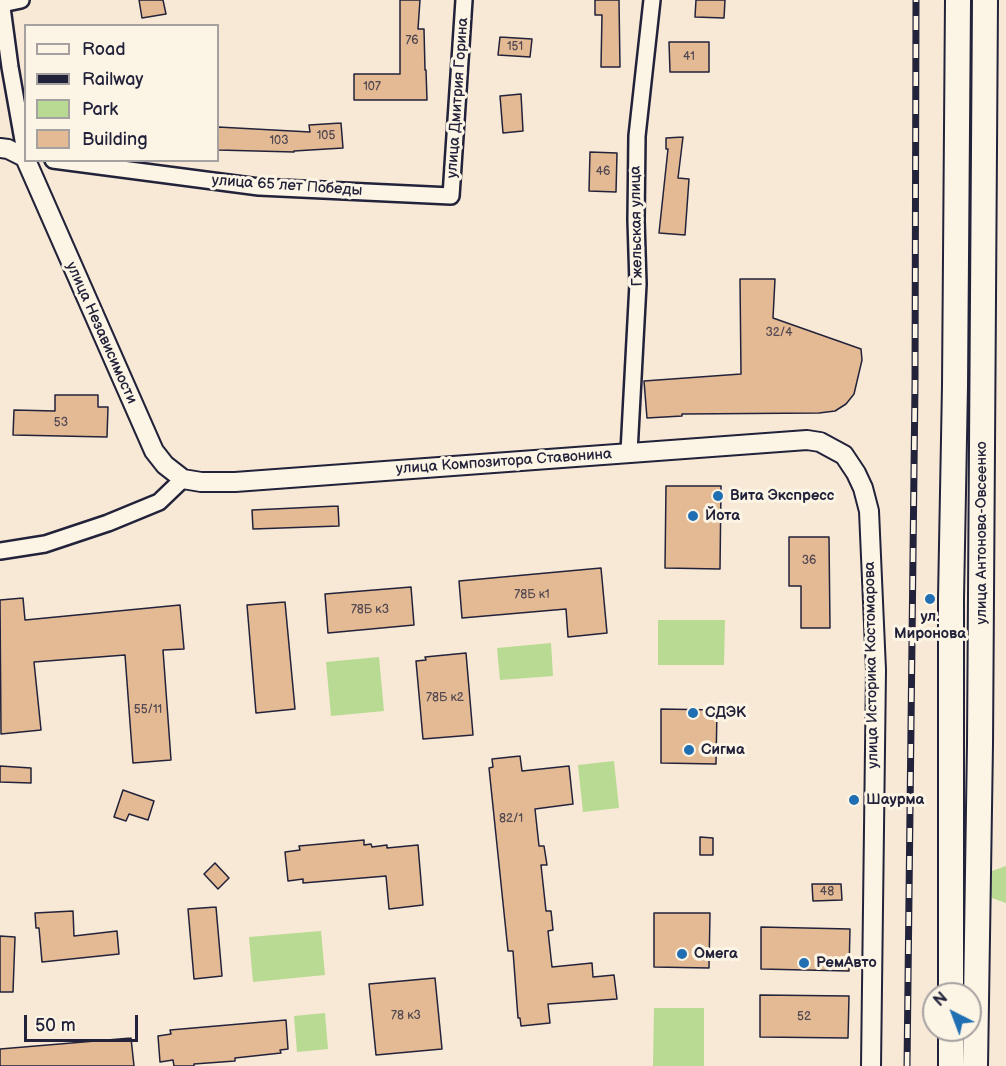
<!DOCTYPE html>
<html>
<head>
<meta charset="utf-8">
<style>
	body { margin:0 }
	#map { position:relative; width:1006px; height:1066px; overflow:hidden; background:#f7e9d5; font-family:"Balsamiq Sans",sans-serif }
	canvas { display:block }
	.legend { position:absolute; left:24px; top:24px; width:195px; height:138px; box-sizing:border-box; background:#fcf5e5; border:2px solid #a5a1a1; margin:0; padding:8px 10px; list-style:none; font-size:18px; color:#22223b }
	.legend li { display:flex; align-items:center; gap:12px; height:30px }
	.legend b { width:30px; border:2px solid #a5a1a1 }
	.north { position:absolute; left:922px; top:982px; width:60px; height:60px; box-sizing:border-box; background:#fcf5e5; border:2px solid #a5a1a1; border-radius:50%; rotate:318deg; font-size:16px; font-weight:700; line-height:24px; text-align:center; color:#22223b }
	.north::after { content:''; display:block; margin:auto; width:21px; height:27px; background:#1f6fb2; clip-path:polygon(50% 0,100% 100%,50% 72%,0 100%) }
	.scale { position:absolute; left:24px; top:1015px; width:114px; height:27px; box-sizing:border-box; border:3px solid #22223b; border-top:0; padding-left:8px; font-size:18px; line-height:21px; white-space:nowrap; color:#22223b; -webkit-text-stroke:4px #fcf5e5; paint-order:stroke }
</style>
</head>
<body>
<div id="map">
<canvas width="1006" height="1066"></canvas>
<ul class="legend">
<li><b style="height:8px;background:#fcf5e5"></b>Road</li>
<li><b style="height:8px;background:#22223b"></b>Railway</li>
<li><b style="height:16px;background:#b9da93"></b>Park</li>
<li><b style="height:16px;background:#e4ba94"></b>Building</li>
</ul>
<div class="north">N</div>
<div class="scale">50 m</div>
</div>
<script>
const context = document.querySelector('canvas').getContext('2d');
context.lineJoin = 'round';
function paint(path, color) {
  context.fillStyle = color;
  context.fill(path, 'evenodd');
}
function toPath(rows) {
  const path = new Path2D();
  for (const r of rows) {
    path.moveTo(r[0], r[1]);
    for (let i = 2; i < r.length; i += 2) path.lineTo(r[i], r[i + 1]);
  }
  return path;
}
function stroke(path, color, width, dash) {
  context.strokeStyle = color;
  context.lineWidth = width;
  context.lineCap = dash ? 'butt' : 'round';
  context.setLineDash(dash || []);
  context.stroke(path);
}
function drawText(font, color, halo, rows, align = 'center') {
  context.font = font + ' "Balsamiq Sans",sans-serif';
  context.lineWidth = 6;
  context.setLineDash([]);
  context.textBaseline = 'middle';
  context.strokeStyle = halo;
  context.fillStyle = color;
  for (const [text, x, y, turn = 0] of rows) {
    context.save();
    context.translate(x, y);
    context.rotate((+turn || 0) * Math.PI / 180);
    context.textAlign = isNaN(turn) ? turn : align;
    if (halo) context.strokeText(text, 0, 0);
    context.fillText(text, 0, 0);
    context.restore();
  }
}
paint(toPath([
	[658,620,725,620,724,665,658,665],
	[551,643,553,676,500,680,497,648],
	[379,657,384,711,331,716,326,662],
	[614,761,619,808,583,812,578,765],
	[1006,866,1006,903,992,898,987,884,992,871],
	[321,931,325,975,253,982,249,937],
	[654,1008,704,1008,704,1066,653,1066],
	[325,1013,328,1049,297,1052,294,1016]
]), '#b9da93');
const building = toPath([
	[139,0,163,0,166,14,142,18,139,0],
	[400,0,420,0,418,29,424,29,425,70,426,70,427,100,354,100,354,74,400,74,400,0],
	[595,0,619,0,620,67,601,67,602,15,595,15,595,0],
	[696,0,725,0,724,18,695,17,696,0],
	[500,37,532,39,530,57,498,55,500,37],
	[669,42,709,42,709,72,670,72,669,42],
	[521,94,523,131,503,133,500,96,521,94],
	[341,123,343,148,294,151,294,152,218,150,218,127,310,132,309,125,341,123],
	[683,137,678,178,689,179,685,235,659,233,668,149,666,149,666,138,683,137],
	[590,152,617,153,616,192,589,191,590,152],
	[740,279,775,279,773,318,861,349,862,360,854,394,846,404,835,411,819,413,682,414,682,416,647,418,644,381,741,374,740,279],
	[55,395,98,395,98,407,108,407,107,437,13,435,14,410,55,411,55,395],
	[666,486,721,486,720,569,665,568,666,486],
	[338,506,339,526,253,529,252,510,338,506],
	[789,537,829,537,830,628,801,628,801,586,789,586,789,537],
	[601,568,607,633,568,637,566,609,462,618,459,581,601,568],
	[411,587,414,625,328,633,325,594,411,587],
	[23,598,25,620,180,605,184,649,163,650,171,760,133,763,125,655,34,662,41,730,1,734,0,600,23,598],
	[285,602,295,709,256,713,247,605,285,602],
	[466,653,473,735,423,739,416,661,426,660,425,657,466,653],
	[661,709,717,710,716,764,661,763,661,709],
	[520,756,522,771,569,766,573,804,535,809,539,846,544,846,547,865,541,865,546,911,551,911,552,920,553,930,548,931,552,967,592,963,593,977,614,975,617,999,548,1004,550,1023,521,1026,520,1018,518,1018,513,951,508,951,489,768,493,767,492,759,520,756],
	[0,766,31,768,31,783,0,782,0,766],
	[123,790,154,801,148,820,129,814,126,821,114,817,123,790],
	[700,837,713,838,713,855,700,855,700,837],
	[364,840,364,845,371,844,372,847,387,845,387,848,418,845,423,905,389,909,386,876,303,883,303,879,288,881,285,852,300,850,299,846,364,840],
	[215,863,229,878,218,889,204,874,215,863],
	[812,884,841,884,842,900,813,901,812,884],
	[216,907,222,976,194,979,188,909,216,907],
	[73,911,74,936,117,931,119,954,42,962,39,928,36,928,35,913,73,911],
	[654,913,710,913,709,968,654,967,654,913],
	[761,927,850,929,849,971,761,969,761,927],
	[0,936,15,937,13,992,0,992,0,936],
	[435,978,442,1049,376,1055,369,984,435,978],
	[760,995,849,996,848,1038,760,1037,760,995],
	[286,1020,288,1049,280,1050,281,1053,235,1058,235,1061,194,1064,194,1066,174,1066,173,1060,160,1062,158,1036,171,1034,170,1030,286,1020],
	[131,1038,134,1066,0,1066,0,1049,131,1038]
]);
paint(building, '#e4ba94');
stroke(building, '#22223b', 1.5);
const minor = toPath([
	[1,0,10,67,26,157],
	[2,4,21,0],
	[53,160,259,187,451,196,464,0],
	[629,452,638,284,636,220,637,136,652,0],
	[0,551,45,544,108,523,159,502,183,479]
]);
const tertiary = toPath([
	[0,148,8,149,24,157,26,160],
	[26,160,154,451,165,465,183,479,201,482,235,482,807,440,820,442,844,455,856,473,863,488,869,511,876,670,871,1066]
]);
const trunk = toPath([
	[951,994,951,598,955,386,958,0],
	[951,1066,951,1030],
	[975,1066,980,744,985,0]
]);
stroke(minor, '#22223b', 20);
stroke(tertiary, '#22223b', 22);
stroke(trunk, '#22223b', 28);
stroke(minor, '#fcf5e5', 15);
stroke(tertiary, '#fcf5e5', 18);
stroke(trunk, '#fcf5e5', 24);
const rail = toPath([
	[907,1066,915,385,916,0]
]);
stroke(rail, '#22223b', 7);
stroke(rail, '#fcf5e5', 4.5, [14]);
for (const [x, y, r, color] of [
	[718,496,6,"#1f6fb2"],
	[693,516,6,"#1f6fb2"],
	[930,599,6,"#1f6fb2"],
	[693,713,6,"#1f6fb2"],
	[689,750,6,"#1f6fb2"],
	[854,800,6,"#1f6fb2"],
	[682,954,6,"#1f6fb2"],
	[804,963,6,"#1f6fb2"]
]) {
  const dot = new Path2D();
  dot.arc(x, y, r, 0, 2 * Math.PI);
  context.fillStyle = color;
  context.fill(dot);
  stroke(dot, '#fcf5e5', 2);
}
drawText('12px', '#524851', null, [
	["76",412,41],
	["151",515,47],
	["41",689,57],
	["107",372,87],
	["105",326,136],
	["103",279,141],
	["46",603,172],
	["32/4",779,333],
	["53",61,423],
	["36",809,561],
	["78Б к1",532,595],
	["78Б к3",370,610],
	["78Б к2",445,698],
	["55/11",148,710],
	["82/1",511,819],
	["48",827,892],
	["78 к3",406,1016],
	["52",804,1017]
]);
drawText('15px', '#22223b', '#fcf5e5', [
	["улица Дмитрия Горина",458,98,-86],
	["улица 65 лет Победы",287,186,4],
	["Гжельская улица",637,226,-91],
	["улица Независимости",101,333,66],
	["улица Композитора Ставонина",504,462,-4],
	["улица Антонова-Овсеенко",982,533,-90],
	["улица Историка Костомарова",872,665,-91]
]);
drawText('bold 15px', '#22223b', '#fcf5e5', [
	["Вита Экспресс",730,496],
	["Йота",705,516],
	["ул.",930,617,"center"],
	["Миронова",930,634,"center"],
	["СДЭК",705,713],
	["Сигма",701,750],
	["Шаурма",866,800],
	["Омега",694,954],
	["РемАвто",816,963]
], 'left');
</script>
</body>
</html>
